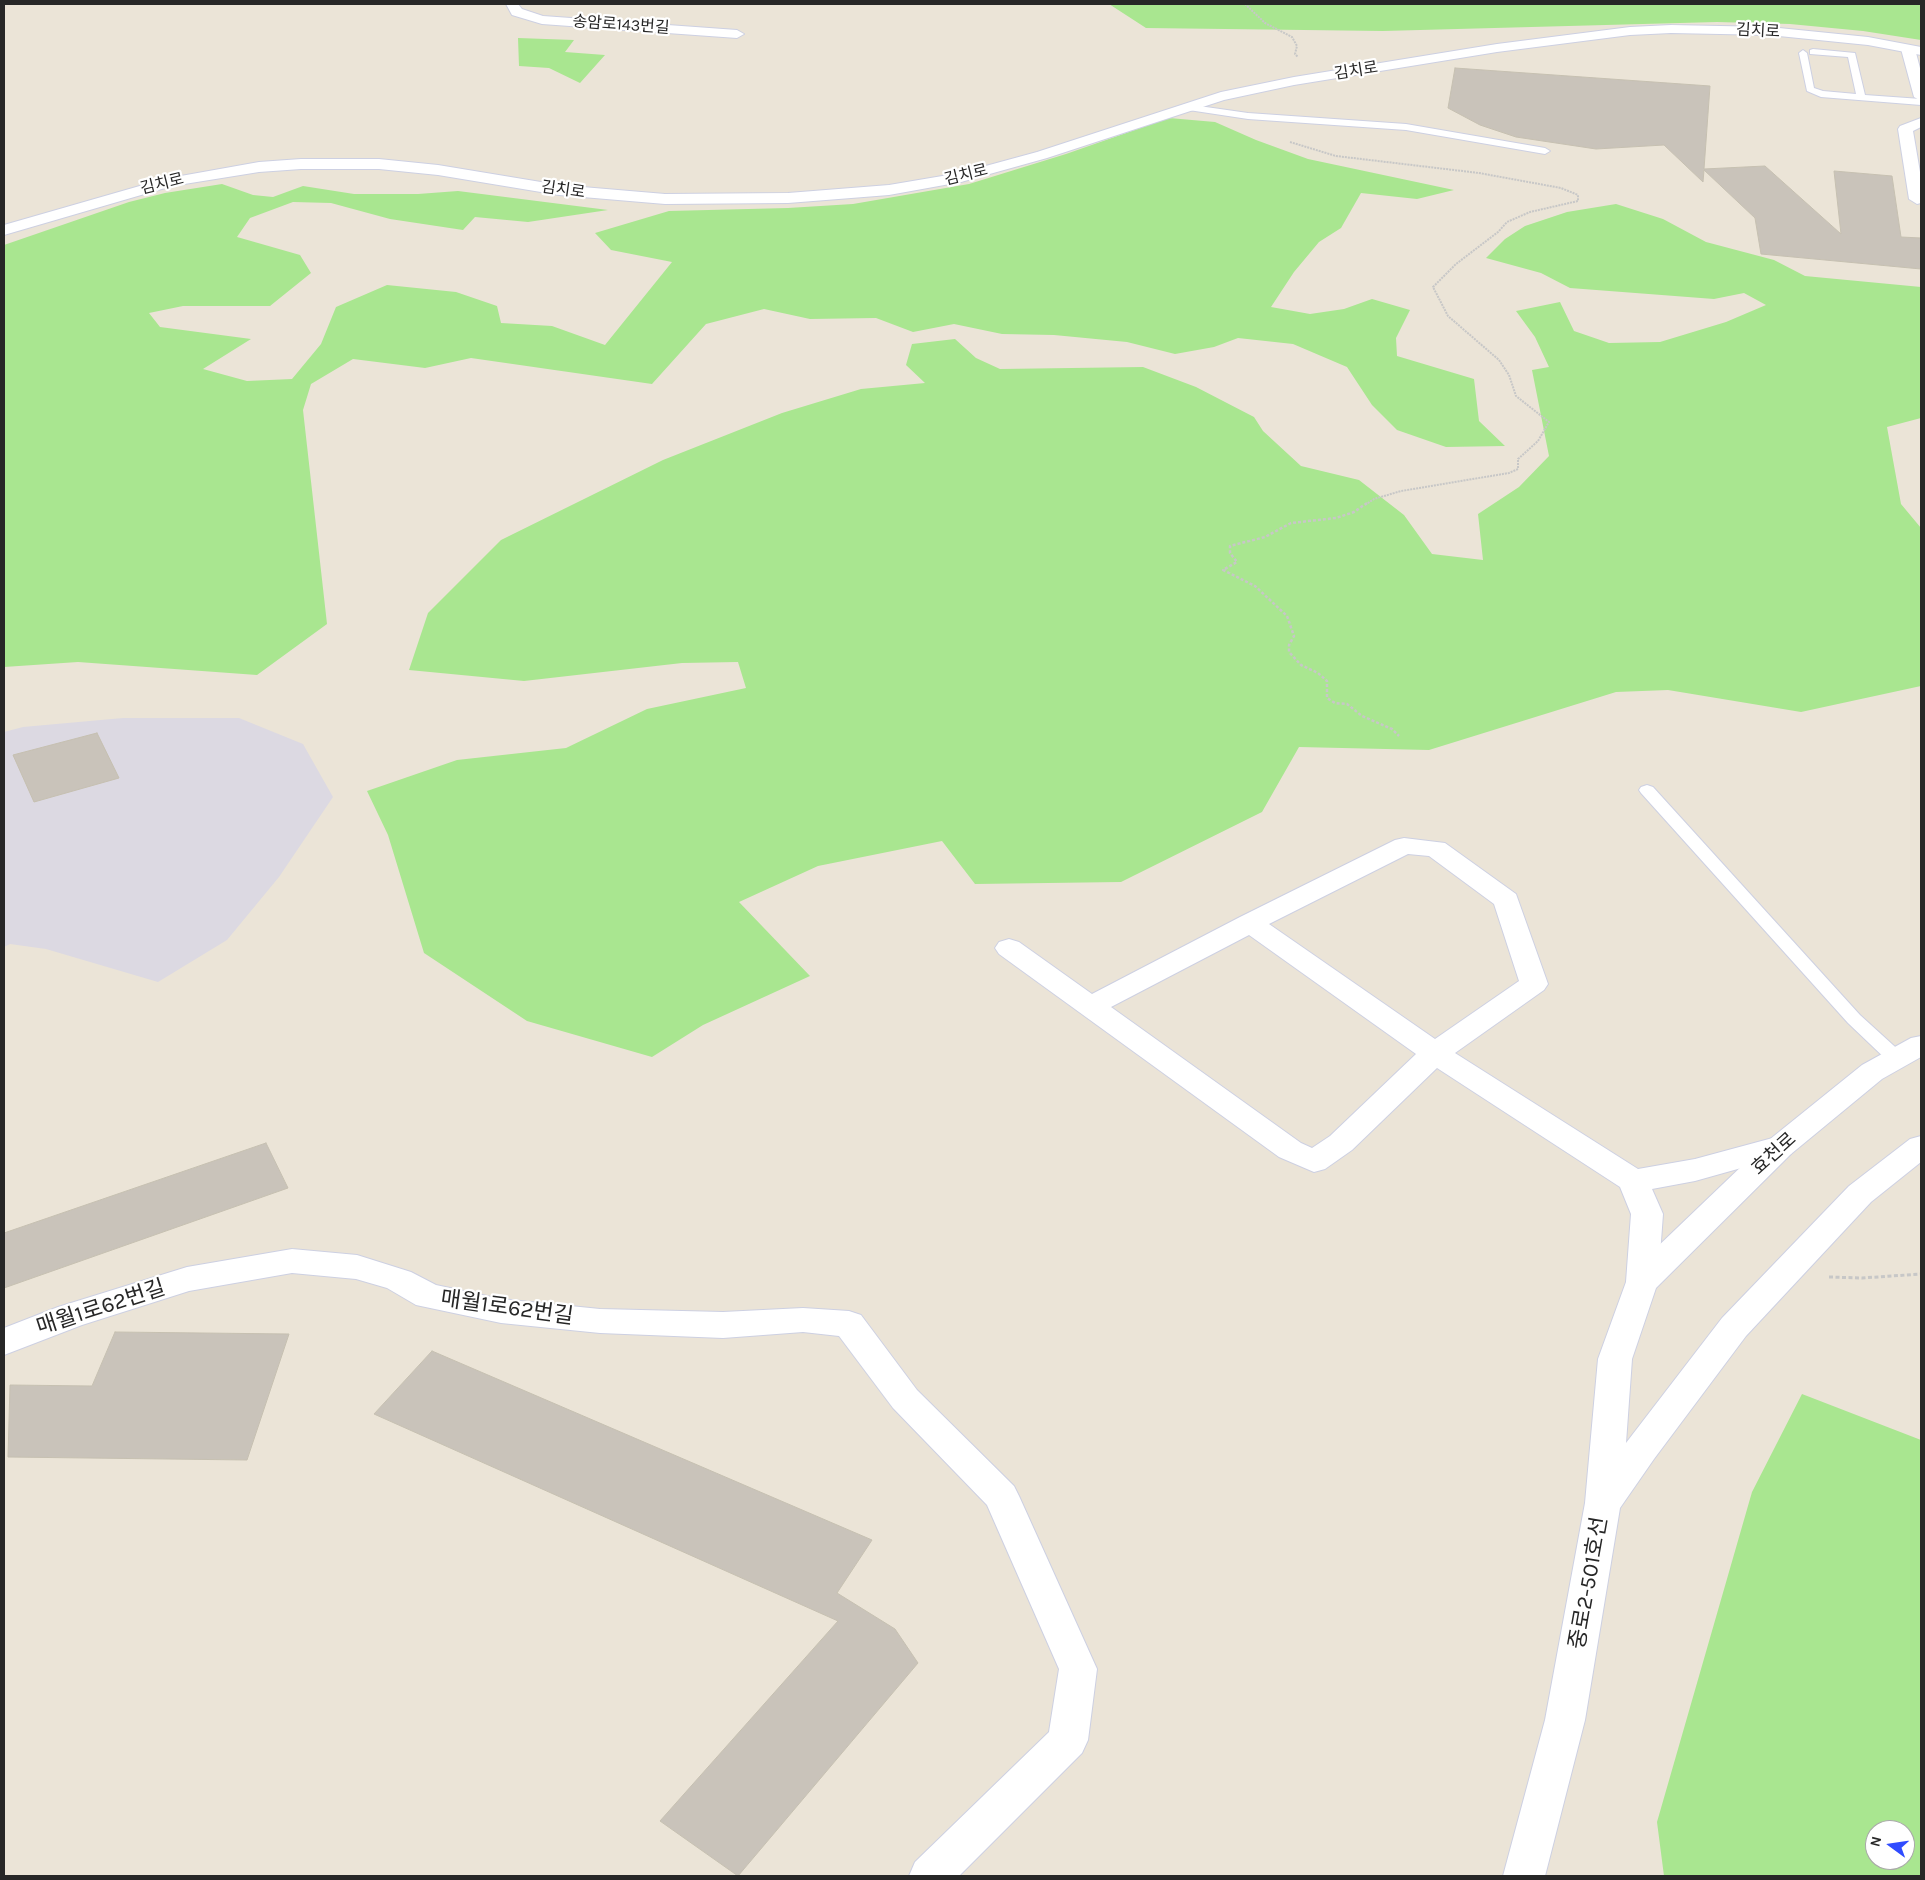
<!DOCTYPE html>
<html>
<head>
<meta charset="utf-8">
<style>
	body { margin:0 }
	#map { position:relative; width:1925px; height:1880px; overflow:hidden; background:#ebe4d7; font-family:Karla,sans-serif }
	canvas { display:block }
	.frame { position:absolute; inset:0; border:5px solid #272727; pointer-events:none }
	.north { position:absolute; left:1865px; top:1820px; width:50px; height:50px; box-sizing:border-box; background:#fff; border:1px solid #a9a9a9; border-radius:50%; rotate:284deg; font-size:14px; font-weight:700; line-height:20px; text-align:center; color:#272727 }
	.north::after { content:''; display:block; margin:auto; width:18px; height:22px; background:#304cff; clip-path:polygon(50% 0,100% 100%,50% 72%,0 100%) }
</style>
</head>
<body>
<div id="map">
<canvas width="1925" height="1880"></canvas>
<div class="frame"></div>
<div class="north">N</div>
</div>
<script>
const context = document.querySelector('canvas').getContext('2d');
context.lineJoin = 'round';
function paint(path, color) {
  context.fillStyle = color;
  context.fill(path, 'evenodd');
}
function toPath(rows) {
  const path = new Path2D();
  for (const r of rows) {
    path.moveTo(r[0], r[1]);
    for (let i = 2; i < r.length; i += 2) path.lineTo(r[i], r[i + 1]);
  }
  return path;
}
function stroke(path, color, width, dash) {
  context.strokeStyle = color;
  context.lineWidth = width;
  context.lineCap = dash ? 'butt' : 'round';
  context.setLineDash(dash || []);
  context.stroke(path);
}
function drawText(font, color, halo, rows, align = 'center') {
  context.font = font + ' Karla,"Noto Sans KR",sans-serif';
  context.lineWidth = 4.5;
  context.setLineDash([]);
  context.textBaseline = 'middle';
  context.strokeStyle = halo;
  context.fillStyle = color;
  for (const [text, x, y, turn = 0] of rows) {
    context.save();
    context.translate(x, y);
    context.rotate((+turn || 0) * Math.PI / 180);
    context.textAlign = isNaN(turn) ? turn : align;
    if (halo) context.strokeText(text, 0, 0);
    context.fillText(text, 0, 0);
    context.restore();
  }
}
paint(toPath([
	[123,718,239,718,303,744,333,797,279,877,227,940,158,982,46,949,10,944,4,947,4,732,23,727]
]), '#dcd9e2');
paint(toPath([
	[1109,4,1921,4,1921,40,1863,31,1790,24,1717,22,1383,31,1146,28],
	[518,38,574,40,565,52,605,55,580,83,549,68,519,66],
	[1169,118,1215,122,1256,140,1308,159,1454,190,1417,199,1361,193,1341,228,1319,242,1294,272,1271,307,1310,314,1344,309,1372,299,1410,310,1396,338,1397,356,1474,379,1479,421,1505,446,1446,447,1397,430,1372,405,1347,367,1293,344,1238,338,1214,347,1175,354,1127,342,1054,335,1002,334,954,324,913,332,876,318,810,319,764,309,706,324,652,384,471,358,425,368,353,359,311,384,303,410,327,624,257,675,78,662,4,667,4,245,129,202,165,193,222,184,253,195,273,197,303,186,354,194,418,194,458,191,608,210,528,222,475,217,463,230,390,219,331,203,293,202,250,218,237,237,300,255,311,273,270,306,183,306,149,313,160,327,251,339,203,369,247,381,292,379,321,344,336,307,387,285,456,292,497,306,501,323,552,326,605,345,672,262,611,250,595,233,669,211,788,208,853,204,969,184,1066,154],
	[1616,204,1663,219,1706,242,1774,260,1805,276,1921,287,1921,418,1887,427,1901,504,1921,528,1921,686,1801,712,1668,690,1616,692,1429,750,1299,747,1262,812,1121,882,975,884,942,841,818,866,739,902,810,976,703,1025,652,1057,527,1021,424,953,388,835,367,791,457,760,566,748,647,709,746,688,738,662,682,663,524,681,409,670,428,613,501,540,663,460,782,413,861,389,925,383,906,365,912,344,955,339,976,358,1000,369,1143,367,1196,387,1254,417,1263,431,1301,466,1359,480,1404,515,1432,554,1483,560,1478,514,1519,487,1549,456,1532,370,1549,367,1535,337,1516,311,1560,302,1574,331,1609,343,1660,342,1726,322,1766,305,1744,293,1714,299,1570,288,1541,273,1486,258,1505,239,1525,226,1567,212],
	[1802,1394,1921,1440,1921,1876,1664,1876,1657,1822,1752,1492],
	[1875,1830,1905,1830,1905,1860,1875,1860]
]), '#a9e690');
const building = toPath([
	[1455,68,1710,86,1704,169,1765,166,1841,234,1834,171,1892,176,1901,237,1921,238,1921,269,1761,254,1755,218,1704,170,1703,182,1664,145,1596,149,1516,137,1480,125,1448,108,1455,68],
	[97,733,119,778,34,802,13,755,97,733],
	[266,1143,288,1188,4,1288,4,1233,266,1143],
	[115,1332,289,1334,247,1460,8,1457,10,1385,92,1386,115,1332],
	[432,1351,872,1540,837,1593,895,1629,918,1663,738,1876,660,1821,838,1621,374,1414,432,1351]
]);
paint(building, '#c9c3ba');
stroke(building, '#c6c0b1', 1);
const service = toPath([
	[1813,49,1855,53,1865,95,1921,99,1921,105,1821,97,1807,91,1799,53,1803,50,1807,53,1814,88,1823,91,1856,94,1848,57,1810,54,1810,50,1813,49],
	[1185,104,1248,113,1406,124,1545,148,1550,151,1545,154,1406,130,1248,119,1182,109,1180,107,1185,104],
	[1647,785,1653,787,1860,1015,1904,1055,1906,1059,1904,1063,1897,1065,1890,1063,1848,1023,1641,793,1639,790,1641,787,1647,785]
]);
const minor = toPath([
	[506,4,518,4,522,9,543,16,737,30,744,34,737,38,542,24,512,15,506,4],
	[1908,45,1915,49,1921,72,1921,101,1914,97,1901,49,1908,45],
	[1921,118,1921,127,1913,131,1921,178,1921,203,1917,204,1909,199,1898,129,1900,126,1921,118],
	[1404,838,1445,843,1516,894,1548,984,1544,990,1455,1053,1638,1169,1695,1159,1780,1136,1791,1140,1795,1147,1791,1154,1695,1181,1652,1189,1663,1214,1658,1282,1654,1291,1642,1294,1630,1291,1626,1282,1631,1214,1620,1187,1437,1068,1352,1150,1325,1169,1314,1172,1279,1157,999,954,995,948,999,942,1009,939,1019,942,1092,994,1240,917,1395,840,1404,838],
	[1408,854,1429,856,1494,904,1519,981,1435,1039,1269,924,1408,854],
	[1249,935,1416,1054,1330,1136,1312,1148,1301,1143,1111,1007,1249,935],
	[292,1249,357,1255,411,1272,436,1285,501,1299,600,1309,723,1312,803,1308,849,1311,861,1315,917,1390,1014,1486,1019,1496,1097,1669,1088,1740,1082,1753,959,1876,909,1876,915,1862,1049,1732,1059,1669,987,1505,893,1408,839,1336,803,1332,723,1338,600,1333,501,1323,416,1305,387,1288,356,1279,292,1273,189,1291,82,1325,4,1355,4,1328,58,1307,187,1267,292,1249]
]);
const tertiary = toPath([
	[1671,25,1769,27,1868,37,1921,47,1921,55,1868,45,1769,35,1671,33,1630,35,1497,52,1294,85,1224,100,1047,158,961,182,889,195,788,203,665,204,559,195,438,175,379,169,301,169,259,172,172,186,4,235,4,225,164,179,259,162,301,159,379,159,438,165,559,185,665,194,788,193,889,185,960,173,1037,152,1221,92,1294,77,1497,44,1630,27,1671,25]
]);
const secondary = toPath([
	[1921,1036,1921,1057,1882,1079,1791,1154,1656,1288,1632,1359,1626,1443,1722,1318,1849,1186,1910,1139,1921,1136,1921,1162,1871,1202,1746,1336,1654,1459,1620,1508,1585,1720,1545,1876,1503,1876,1545,1720,1585,1503,1598,1359,1626,1282,1630,1273,1769,1140,1862,1065,1911,1038,1921,1036]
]);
stroke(service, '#cdd0e2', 2);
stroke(minor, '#cdd0e2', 2);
stroke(tertiary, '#cdd0e2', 2);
stroke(secondary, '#cdd0e2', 2);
stroke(toPath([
	[1245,4,1265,23,1292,37,1297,46,1295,54,1298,57],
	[1290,142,1336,156,1479,173,1561,188,1578,195,1578,201,1530,212,1507,222,1498,232,1456,264,1433,287,1448,316,1499,360,1509,375,1516,396,1549,422,1538,441,1518,459,1518,469,1509,473,1401,491,1374,499,1365,505]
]), '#c7c7c7', 2, [2, 1]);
stroke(toPath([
	[1367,503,1354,512,1336,518,1291,523,1265,537,1230,546,1230,553,1237,562,1223,570,1255,586,1287,616,1294,636,1289,645,1289,652,1301,665,1318,673,1327,681,1327,698,1335,703,1347,704,1362,716,1392,729,1399,736]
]), '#c7c7c7', 2.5, [3, 2]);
stroke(toPath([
	[1829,1277,1862,1278,1921,1274]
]), '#c7c7c7', 3, [4, 2.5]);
paint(service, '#fff');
paint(minor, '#fff');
paint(tertiary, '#fff');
paint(secondary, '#fff');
drawText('16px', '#272727', '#fff', [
	["송암로143번길",621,25,4],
	["김치로",1758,31,3],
	["김치로",1356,71,-9],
	["김치로",966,175,-14],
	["김치로",162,184,-14],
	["김치로",563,190,8]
]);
drawText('19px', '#272727', '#fff', [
	["효천로",1774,1154,-42]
]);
drawText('22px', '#272727', '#fff', [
	["매월1로62번길",101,1308,-18],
	["매월1로62번길",507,1308,8],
	["중로2-501호선",1589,1583,-80]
]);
</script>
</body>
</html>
